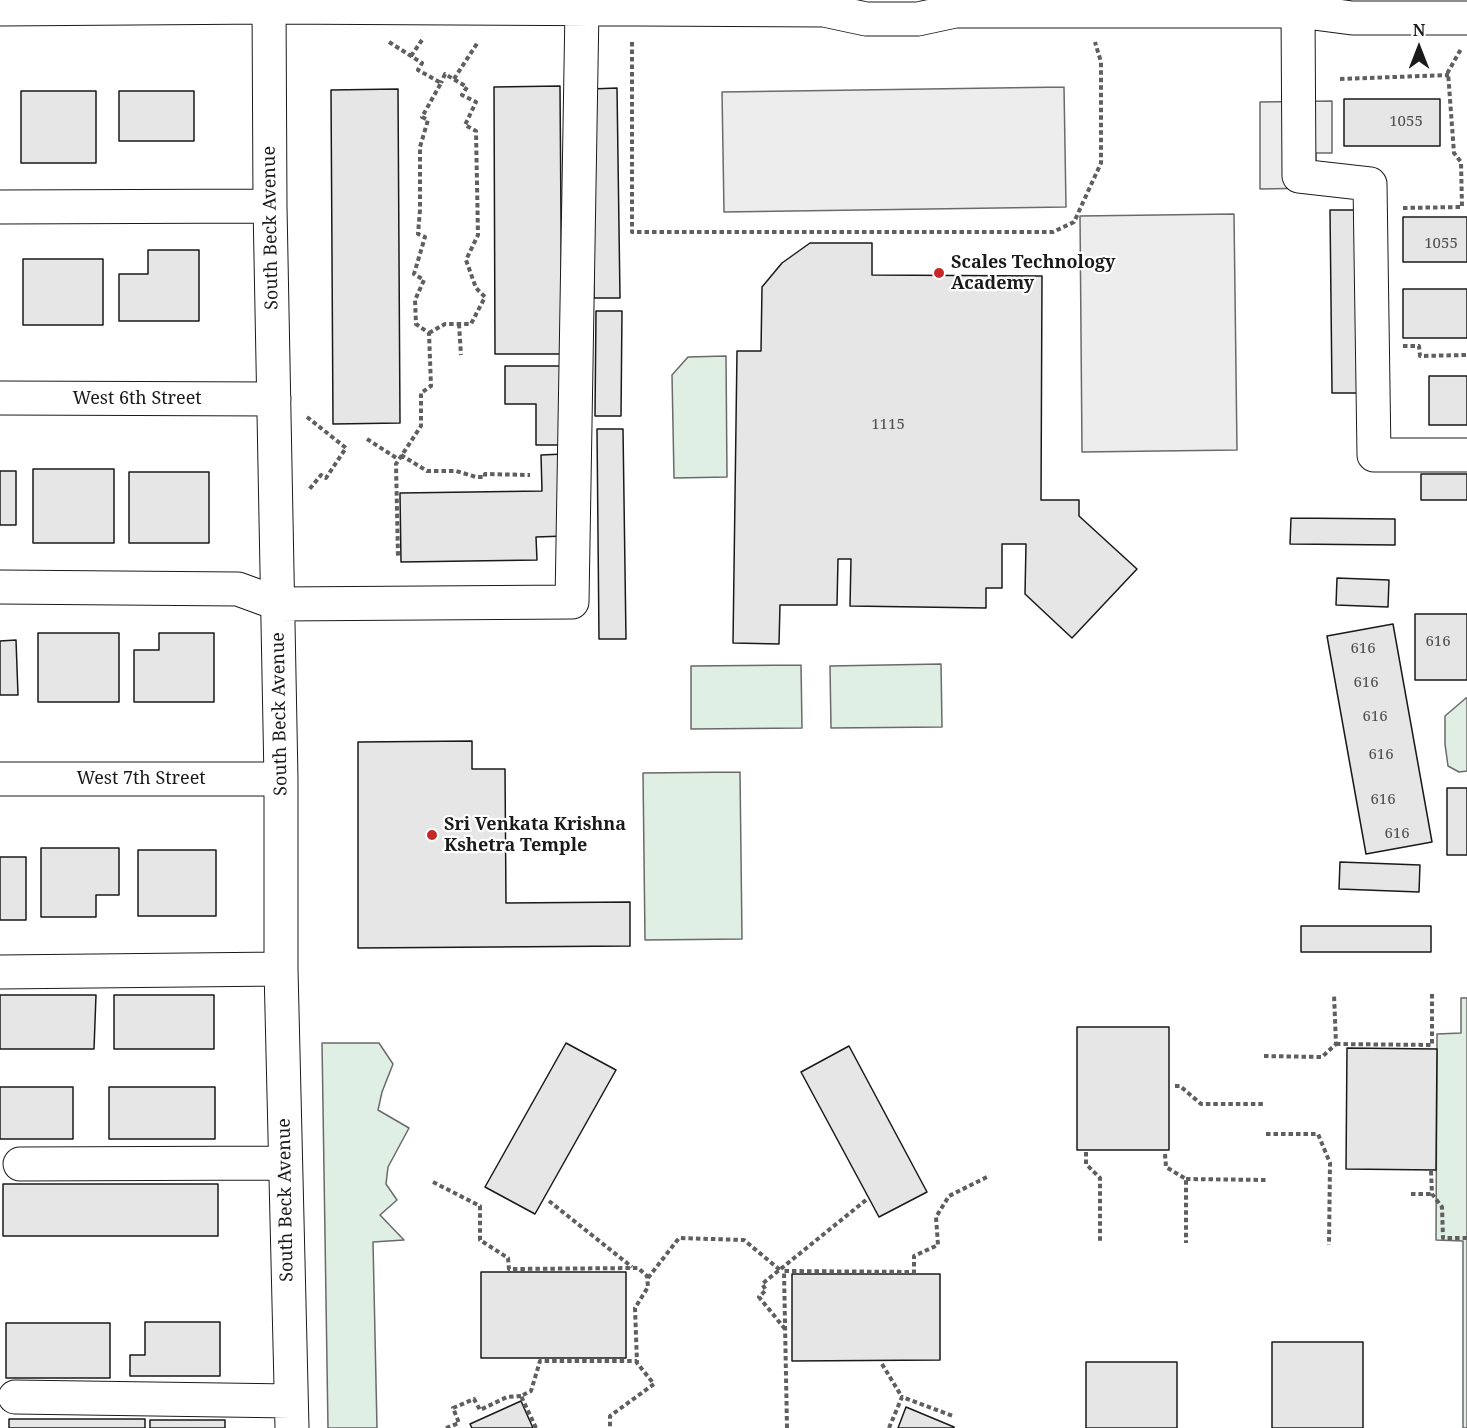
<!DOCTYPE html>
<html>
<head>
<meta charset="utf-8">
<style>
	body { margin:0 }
	#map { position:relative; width:1467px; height:1428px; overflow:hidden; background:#fff; font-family:"Noto Serif",serif }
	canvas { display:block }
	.north { position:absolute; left:1389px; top:18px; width:60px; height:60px; -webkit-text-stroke:4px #fff; paint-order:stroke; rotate:0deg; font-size:16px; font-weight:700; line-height:24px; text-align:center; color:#1a1a1a }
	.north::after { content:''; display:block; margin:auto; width:21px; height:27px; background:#1a1a1a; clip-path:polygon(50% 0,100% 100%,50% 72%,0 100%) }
</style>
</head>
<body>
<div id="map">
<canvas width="1467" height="1428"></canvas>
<div class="north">N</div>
</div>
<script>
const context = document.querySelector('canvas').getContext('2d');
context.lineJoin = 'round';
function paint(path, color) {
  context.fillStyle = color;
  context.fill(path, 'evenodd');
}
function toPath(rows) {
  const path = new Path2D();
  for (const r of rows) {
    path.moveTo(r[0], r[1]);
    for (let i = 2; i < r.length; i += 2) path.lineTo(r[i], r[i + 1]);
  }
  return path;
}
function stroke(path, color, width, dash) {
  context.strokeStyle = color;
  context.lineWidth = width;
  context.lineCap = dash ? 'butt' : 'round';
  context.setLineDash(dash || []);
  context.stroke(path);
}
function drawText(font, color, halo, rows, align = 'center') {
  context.font = font + ' "Noto Serif",serif';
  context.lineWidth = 4.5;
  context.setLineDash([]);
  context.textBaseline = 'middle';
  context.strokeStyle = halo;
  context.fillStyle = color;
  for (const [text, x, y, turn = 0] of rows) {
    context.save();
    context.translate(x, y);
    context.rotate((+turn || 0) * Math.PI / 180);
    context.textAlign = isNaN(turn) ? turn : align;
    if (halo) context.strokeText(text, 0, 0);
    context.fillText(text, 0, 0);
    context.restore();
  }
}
const green = toPath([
	[726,356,727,477,674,478,672,375,688,357,726,356],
	[941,664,942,727,831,728,830,666,941,664],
	[801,665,802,728,691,729,691,666,801,665],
	[1466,698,1467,698,1467,771,1459,772,1448,766,1445,744,1445,716,1466,698],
	[740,772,742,939,645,940,643,773,740,772],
	[1461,998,1467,998,1467,1428,1463,1428,1463,1241,1436,1240,1437,1034,1461,1033,1461,998],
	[322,1043,379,1043,393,1064,382,1092,378,1110,409,1128,388,1167,386,1184,397,1200,380,1215,404,1240,373,1242,377,1428,328,1428,322,1043]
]);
paint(green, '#e0efe3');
stroke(green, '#6a6a6a', 1.5);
const parking = toPath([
	[1064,87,1066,207,724,212,722,92,1064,87],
	[1332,101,1332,153,1316,153,1316,188,1260,189,1260,102,1332,101],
	[1234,214,1237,450,1082,452,1080,216,1234,214]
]);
paint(parking, '#ededed');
stroke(parking, '#6a6a6a', 1.5);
const building = toPath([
	[560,86,562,354,495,354,494,87,560,86],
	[617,88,620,298,594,298,591,89,617,88],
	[398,89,400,423,333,424,331,90,398,89],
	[21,91,96,91,96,163,21,163,21,91],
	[119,91,194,91,194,141,119,141,119,91],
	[1344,99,1440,99,1440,146,1344,146,1344,99],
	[1330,210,1356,210,1358,393,1332,393,1330,210],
	[1403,217,1467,217,1467,262,1403,262,1403,217],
	[810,243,872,243,872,275,1042,276,1041,500,1079,500,1079,516,1137,569,1072,638,1025,594,1026,544,1002,544,1002,588,986,588,986,608,850,606,851,559,838,559,837,605,780,605,779,644,733,643,737,351,761,351,762,287,782,263,810,243],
	[148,250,199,250,199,321,119,321,119,274,148,274,148,250],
	[23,259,103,259,103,325,23,325,23,259],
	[1403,289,1467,289,1467,338,1403,338,1403,289],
	[596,311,622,311,621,416,595,416,596,311],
	[505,366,564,366,564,445,536,445,536,404,505,404,505,366],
	[1429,376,1467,376,1467,425,1429,425,1429,376],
	[597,429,623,429,626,639,599,639,597,429],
	[564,454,565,536,536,537,537,560,401,562,400,493,542,491,541,455,564,454],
	[33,469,114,469,114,543,33,543,33,469],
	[0,471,16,471,16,525,0,525,0,471],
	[129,472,209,472,209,543,129,543,129,472],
	[1421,474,1467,474,1467,500,1421,500,1421,474],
	[1291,518,1395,519,1395,545,1290,544,1291,518],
	[1337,578,1389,580,1388,607,1336,605,1337,578],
	[1415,614,1467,614,1467,680,1415,680,1415,614],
	[1393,624,1432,842,1366,854,1327,636,1393,624],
	[38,633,119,633,119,702,38,702,38,633],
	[159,633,214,633,214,702,134,702,134,650,159,650,159,633],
	[16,640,18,695,0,695,0,641,16,640],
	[472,741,472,769,505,769,506,903,630,902,630,946,358,948,358,742,472,741],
	[1447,788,1467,788,1467,855,1447,855,1447,788],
	[41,848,119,848,119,895,96,895,96,917,41,917,41,848],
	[138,850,216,850,216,916,138,916,138,850],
	[0,857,26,857,26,920,0,920,0,857],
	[1340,862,1420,865,1419,892,1339,889,1340,862],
	[1301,926,1431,926,1431,952,1301,952,1301,926],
	[0,995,96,995,94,1049,0,1049,0,995],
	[114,995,214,995,214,1049,114,1049,114,995],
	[1077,1027,1169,1027,1169,1150,1077,1150,1077,1027],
	[566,1043,616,1070,535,1214,485,1187,566,1043],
	[849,1046,927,1192,879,1217,801,1072,849,1046],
	[1347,1048,1437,1049,1436,1170,1346,1169,1347,1048],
	[0,1087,73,1087,73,1139,0,1139,0,1087],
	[109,1087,215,1087,215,1139,109,1139,109,1087],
	[3,1184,218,1184,218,1236,3,1236,3,1184],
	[481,1272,626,1272,626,1358,481,1358,481,1272],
	[792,1274,940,1274,940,1360,792,1361,792,1274],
	[145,1322,220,1322,220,1376,130,1376,130,1355,145,1355,145,1322],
	[6,1323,110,1323,110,1378,6,1378,6,1323],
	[1272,1342,1363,1342,1363,1428,1272,1428,1272,1342],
	[1086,1362,1177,1362,1177,1428,1086,1428,1086,1362],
	[521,1401,533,1428,472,1428,470,1424,521,1401],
	[906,1407,954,1427,954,1428,898,1428,906,1407],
	[9,1419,145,1419,145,1428,9,1428,9,1419],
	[150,1420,225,1420,225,1428,150,1428,150,1420]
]);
paint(building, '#e6e6e6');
stroke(building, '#1a1a1a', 1.5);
const minor = toPath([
	[269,0,270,206,281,779,281,969,292,1428],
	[0,9,269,7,824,10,866,19,918,19,955,11,1298,11,1352,18,1467,18],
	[1298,11,1299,176,1370,184,1374,455,1467,455],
	[0,207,270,206],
	[0,398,274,399],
	[0,587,238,589,279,604,572,602,582,8],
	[0,779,281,779],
	[0,972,281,969],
	[20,1164,285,1163],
	[15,1397,291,1401]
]);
stroke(minor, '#1a1a1a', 35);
stroke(toPath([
	[389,42,422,63,418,70,441,83,422,117,428,120,420,147,420,210,418,234,425,237,414,274,424,280,415,300,416,324,429,333,431,386,421,393,421,426,396,464,398,557],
	[632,42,632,232,1053,232,1074,222,1101,163,1101,62,1095,42],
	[411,56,422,40],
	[454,79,478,42],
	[1340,79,1449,75],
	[1403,208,1462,207,1461,162,1454,153,1448,72,1461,49],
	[459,324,461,355],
	[429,333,445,324,471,324,485,297,476,288,466,260,478,235,476,131,465,125,476,102,462,95,467,87,445,74,441,83],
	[1403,346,1419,346,1420,356,1467,355],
	[307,417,346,448,326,478,321,475,308,491],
	[367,439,398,459],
	[401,455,427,471,456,471,476,477,485,477,485,474,530,475],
	[1336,1044,1432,1045,1432,994],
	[1264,1056,1322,1057,1336,1044,1334,994],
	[1175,1086,1180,1086,1201,1104,1265,1104],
	[1266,1134,1318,1134,1330,1163,1329,1245],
	[1086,1152,1086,1164,1100,1178,1100,1242],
	[1165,1154,1166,1167,1186,1179,1186,1243],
	[1431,1171,1432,1194,1442,1207,1443,1238,1467,1238],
	[1186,1179,1266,1180],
	[433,1182,480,1206,480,1240,508,1258,509,1269,638,1268,647,1276,648,1287,635,1308,637,1363,654,1384,610,1416,610,1428],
	[1411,1194,1432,1194],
	[549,1201,632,1267],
	[648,1278,679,1238,744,1240,780,1270],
	[785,1329,759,1297,766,1290,762,1284,866,1200],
	[882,1364,902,1397],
	[446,1428,459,1423,453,1408,474,1399,480,1410,507,1397,521,1396],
	[536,1428,521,1396,531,1391,540,1361,637,1361],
	[787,1428,784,1271,914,1272,914,1256,938,1245,936,1217,949,1196,987,1177],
	[889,1428,902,1397,953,1416]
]), '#5f5f5f', 4, [4.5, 3]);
stroke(minor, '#fff', 33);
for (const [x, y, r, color] of [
	[939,273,6,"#c62828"],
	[432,835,6,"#c62828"]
]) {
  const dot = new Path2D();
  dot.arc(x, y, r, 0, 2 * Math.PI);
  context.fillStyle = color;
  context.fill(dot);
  stroke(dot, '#fff', 2);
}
drawText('15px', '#4d4d4d', null, [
	["1055",1406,122],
	["1055",1441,244],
	["1115",888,425],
	["616",1438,642],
	["616",1363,649],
	["616",1366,683],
	["616",1375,717],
	["616",1381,755],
	["616",1383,800],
	["616",1397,834]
]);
drawText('18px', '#1a1a1a', '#fff', [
	["South Beck Avenue",271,228,-91],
	["West 6th Street",137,399],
	["South Beck Avenue",280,714,-91],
	["West 7th Street",141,779],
	["South Beck Avenue",286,1200,-91]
]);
drawText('bold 18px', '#1a1a1a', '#fff', [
	["Scales Technology",951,263],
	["Academy",951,284],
	["Sri Venkata Krishna",444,825],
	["Kshetra Temple",444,846]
], 'left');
</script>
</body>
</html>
